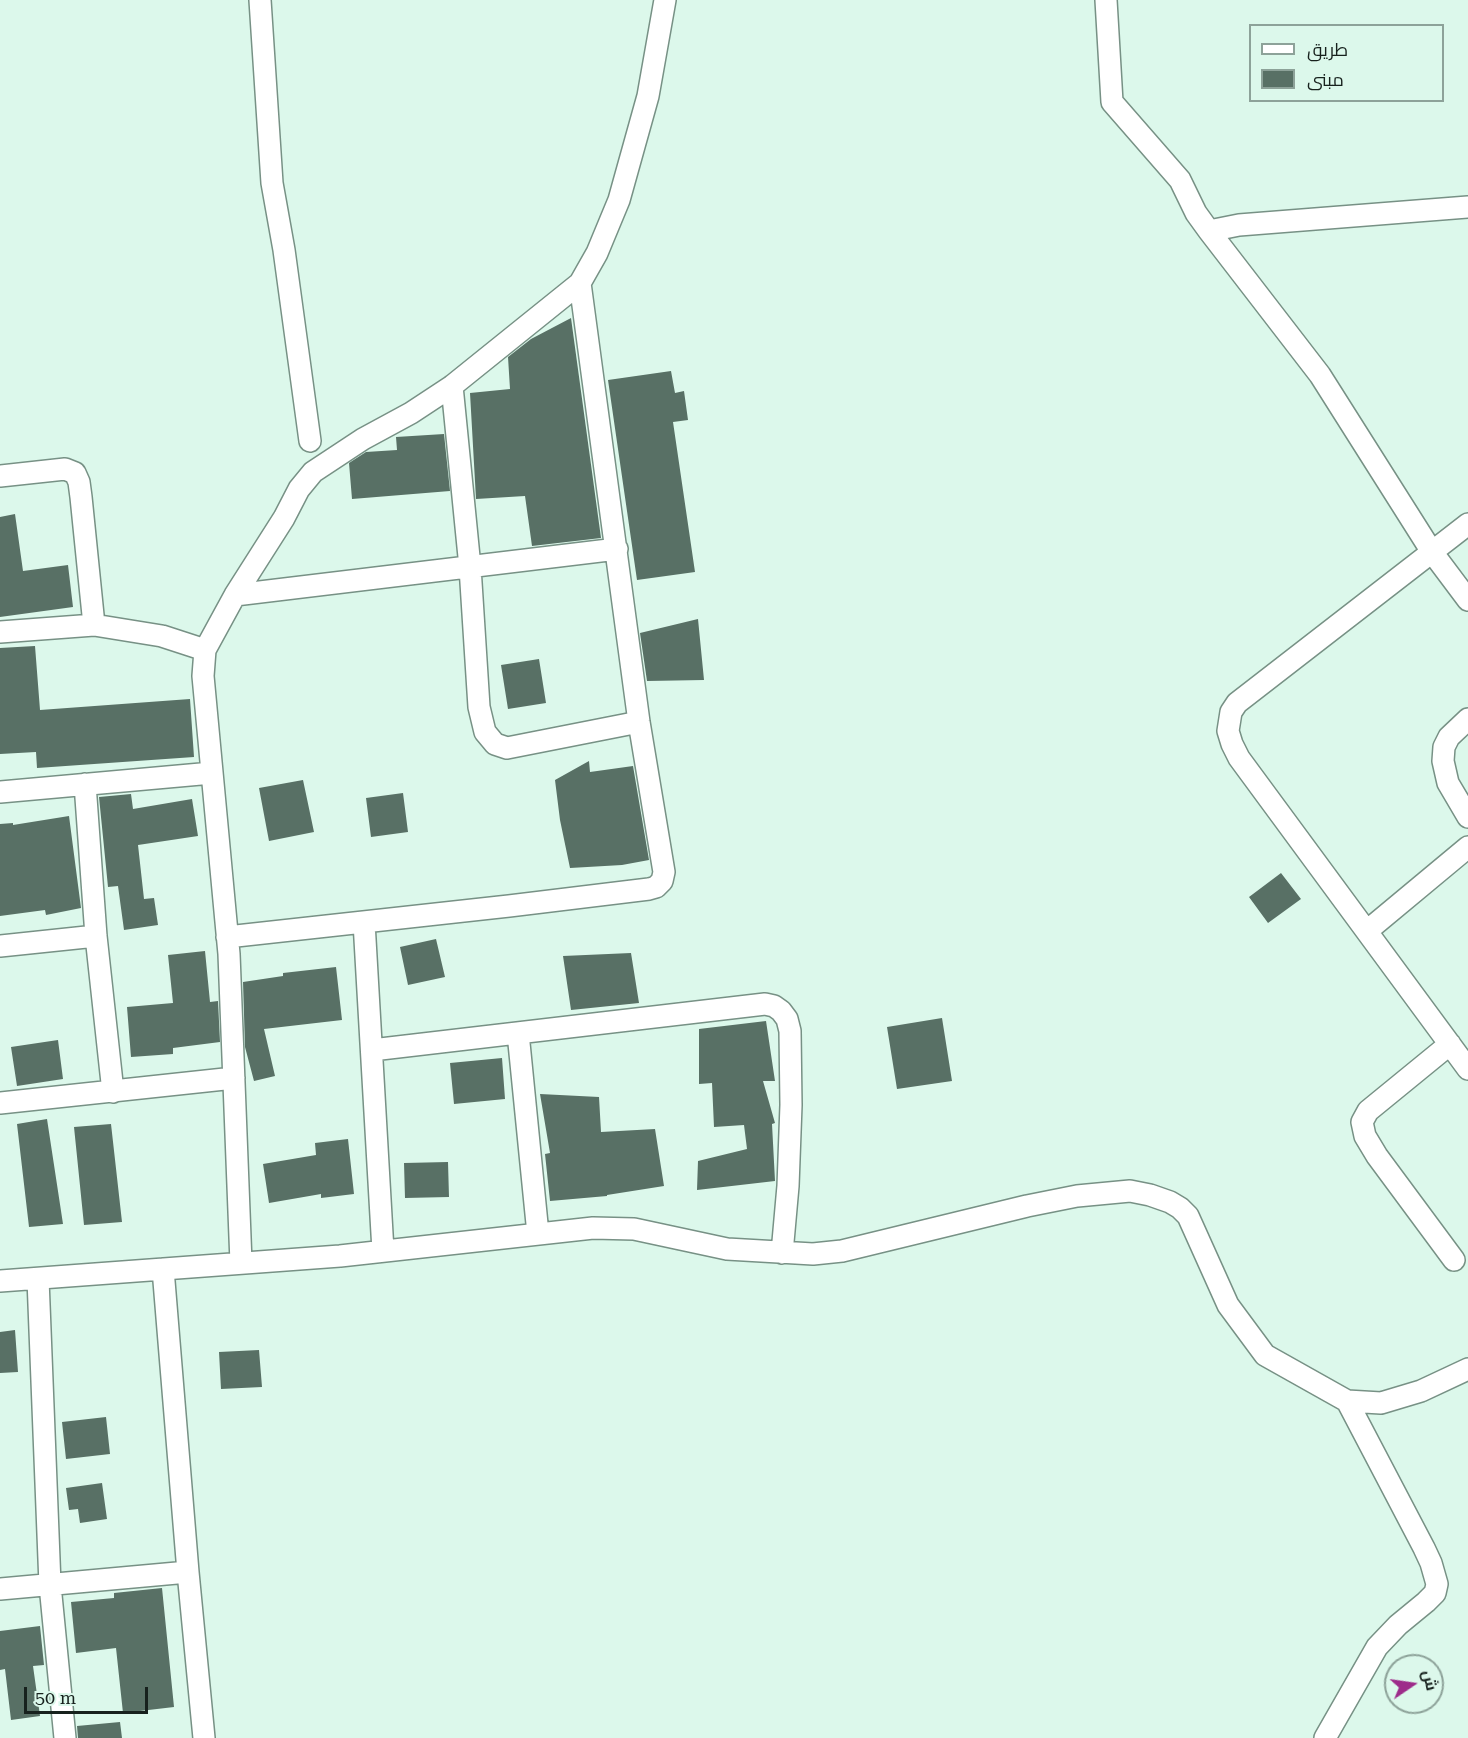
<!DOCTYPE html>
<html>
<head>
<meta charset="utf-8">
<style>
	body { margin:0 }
	#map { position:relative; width:1468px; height:1738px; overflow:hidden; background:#dcf8eb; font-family:"Roboto Serif",Cairo,serif }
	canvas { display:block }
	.legend { position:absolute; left:1249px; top:24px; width:195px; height:78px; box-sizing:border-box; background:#dcf8eb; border:2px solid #8da299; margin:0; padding:8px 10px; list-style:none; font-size:18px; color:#17211d }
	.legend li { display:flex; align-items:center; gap:12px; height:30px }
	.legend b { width:30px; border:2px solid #8da299 }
	.north { position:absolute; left:1384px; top:1654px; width:60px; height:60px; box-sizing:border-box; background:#dcf8eb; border:2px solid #8da299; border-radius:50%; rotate:77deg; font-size:16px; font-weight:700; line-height:24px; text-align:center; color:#17211d }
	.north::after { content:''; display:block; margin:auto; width:21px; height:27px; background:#9d2c8a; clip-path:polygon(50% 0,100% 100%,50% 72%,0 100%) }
	.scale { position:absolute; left:24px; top:1687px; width:124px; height:27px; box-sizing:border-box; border:3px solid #17211d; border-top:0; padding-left:8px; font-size:18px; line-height:21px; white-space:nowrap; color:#17211d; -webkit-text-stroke:4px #dcf8eb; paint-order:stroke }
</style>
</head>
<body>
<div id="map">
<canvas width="1468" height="1738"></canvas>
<ul class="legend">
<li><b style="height:8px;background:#fff"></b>طريق</li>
<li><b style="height:16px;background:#587065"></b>مبنى</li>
</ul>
<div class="north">ش</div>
<div class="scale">50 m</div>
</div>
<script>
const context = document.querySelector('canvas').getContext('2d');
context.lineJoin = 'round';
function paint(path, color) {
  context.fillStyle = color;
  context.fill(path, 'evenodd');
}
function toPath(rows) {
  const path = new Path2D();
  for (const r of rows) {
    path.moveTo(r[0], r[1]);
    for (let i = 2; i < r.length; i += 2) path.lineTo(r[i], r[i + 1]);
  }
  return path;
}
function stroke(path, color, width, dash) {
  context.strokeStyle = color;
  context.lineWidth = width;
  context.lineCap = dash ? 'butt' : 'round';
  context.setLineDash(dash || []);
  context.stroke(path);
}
paint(toPath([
	[571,318,601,538,532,546,525,496,476,499,470,393,510,389,508,357,531,339],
	[671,371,675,393,684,391,688,420,673,422,695,572,637,580,608,380],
	[444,434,450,491,352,499,349,463,366,452,397,450,396,437],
	[15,514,23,571,68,565,73,607,0,617,0,517],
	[698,619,704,680,647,681,640,633],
	[35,646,40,710,190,699,194,757,37,768,36,752,0,754,0,648],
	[539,659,546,703,508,709,501,665],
	[589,761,590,772,633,766,649,860,622,865,570,868,560,820,555,780],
	[303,780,314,832,269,841,259,788],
	[403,793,408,832,371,837,366,798],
	[131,794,133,809,192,799,198,836,138,845,144,899,154,898,158,925,124,930,118,886,108,887,99,797],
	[69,816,81,908,46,915,45,910,0,916,0,824,13,823,13,825],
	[1281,873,1301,899,1268,923,1249,897],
	[436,939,445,977,408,985,400,947],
	[205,951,210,1002,218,1001,220,1042,173,1048,173,1054,131,1057,127,1007,173,1003,168,955],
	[631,953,639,1003,571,1010,563,956],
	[336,967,342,1020,264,1029,275,1076,254,1081,245,1047,243,982,283,976,283,973],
	[942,1018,952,1081,897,1089,887,1027],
	[766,1021,775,1081,763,1081,775,1123,772,1124,775,1181,697,1190,698,1161,747,1149,744,1125,714,1127,712,1083,699,1084,699,1029],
	[58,1040,63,1079,17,1086,11,1047],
	[502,1058,505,1099,454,1104,450,1063],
	[540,1094,599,1097,601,1132,655,1129,664,1186,607,1195,607,1196,550,1201,545,1154,550,1153],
	[47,1119,63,1224,29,1227,17,1124],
	[111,1124,122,1222,84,1225,74,1127],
	[348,1139,354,1194,321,1198,321,1194,269,1203,263,1164,316,1155,315,1143],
	[448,1162,449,1197,405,1198,404,1163],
	[15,1330,18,1372,0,1373,0,1332],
	[259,1350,262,1387,221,1389,219,1352],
	[106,1417,110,1454,66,1459,62,1422],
	[102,1483,107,1519,80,1523,78,1509,69,1510,66,1488],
	[162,1588,174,1707,123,1713,116,1648,76,1653,71,1602,114,1598,114,1593],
	[40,1626,44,1665,33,1666,40,1716,11,1720,5,1669,0,1670,0,1631],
	[120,1722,122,1738,78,1738,77,1726]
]), '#587065');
const minor = toPath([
	[260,0,272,183,284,250,310,441],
	[1106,0,1112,102,1180,180,1196,213,1209,231,1239,225,1468,207],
	[1209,231,1320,375,1432,552,1468,600],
	[452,386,470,567,479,707,485,732,495,744,507,748,639,722],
	[0,476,65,469,75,473,79,482,81,497,94,625],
	[1468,524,1237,703,1231,712,1228,731,1232,744,1239,758,1468,1069],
	[235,595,617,549],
	[0,632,94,625,162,636,205,650],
	[1468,719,1449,737,1444,747,1443,761,1448,783,1468,817],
	[85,784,96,936,113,1092],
	[0,792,212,773],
	[364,922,383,1251],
	[1367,931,1468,847],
	[227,937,509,906,649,889,656,887,662,881,664,872,639,722,580,283],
	[0,946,96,936],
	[518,1033,538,1234],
	[1450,1044,1368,1111,1362,1122,1365,1136,1377,1156,1454,1260],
	[372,1050,765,1004,774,1006,781,1011,787,1019,790,1031,791,1105,788,1186,782,1253],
	[0,1103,234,1078],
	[241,1263,229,954,203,676,205,650,235,595,284,518,299,489,313,472,363,439,411,413,452,386,580,283,597,253,619,200,648,96,665,0],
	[163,1269,188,1572,204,1738],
	[38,1279,50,1585,65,1738],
	[0,1281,340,1256,593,1228,634,1229,727,1249,813,1254,842,1251,1027,1206,1077,1196,1130,1191,1150,1195,1170,1202,1180,1208,1188,1216,1228,1305,1265,1355,1347,1401,1381,1403,1421,1391,1468,1369],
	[0,1589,188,1572],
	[1325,1738,1377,1647,1398,1625,1426,1602,1435,1593,1437,1584,1431,1563,1424,1548,1347,1401]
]);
stroke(minor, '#779185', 24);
stroke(minor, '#fff', 21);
</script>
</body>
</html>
